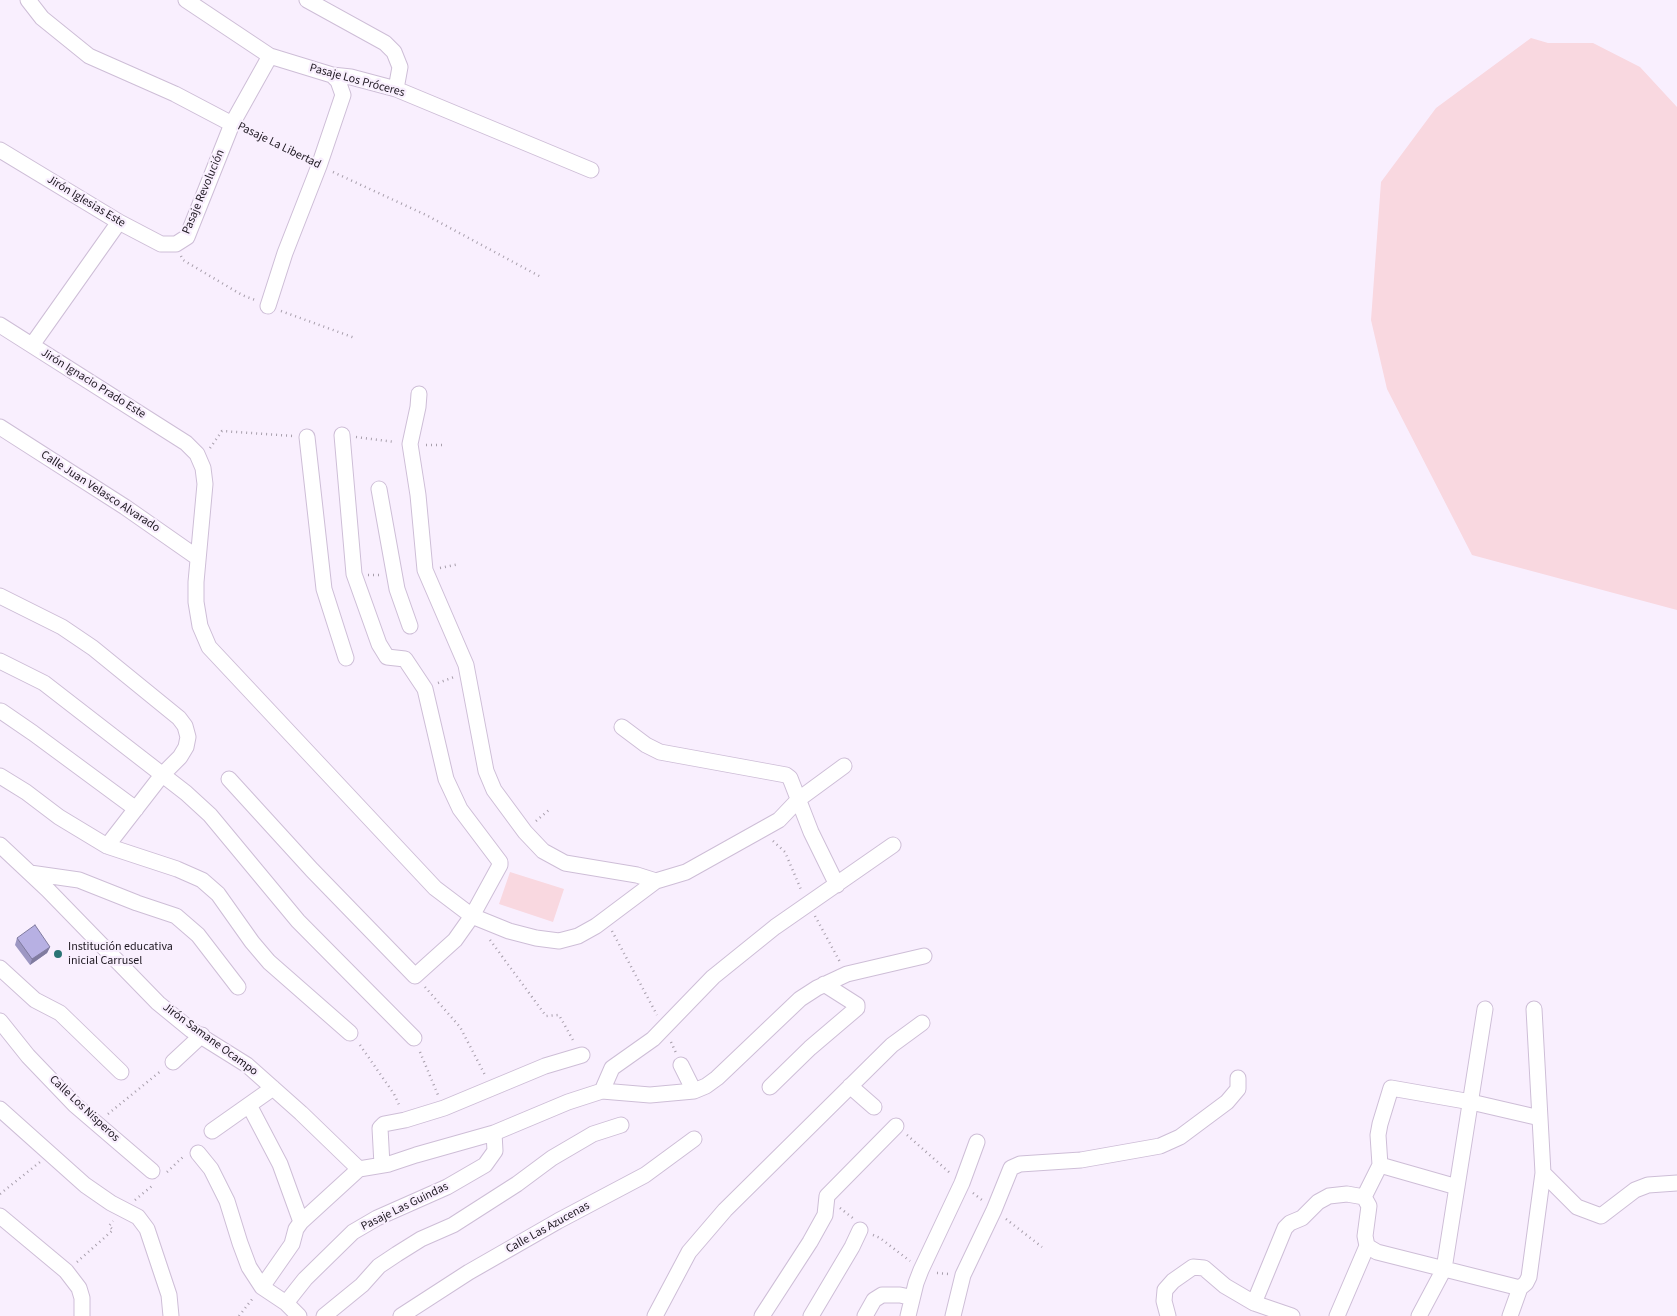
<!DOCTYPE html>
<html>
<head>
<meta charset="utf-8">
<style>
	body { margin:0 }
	canvas { display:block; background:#f9effe }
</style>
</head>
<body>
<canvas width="1677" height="1316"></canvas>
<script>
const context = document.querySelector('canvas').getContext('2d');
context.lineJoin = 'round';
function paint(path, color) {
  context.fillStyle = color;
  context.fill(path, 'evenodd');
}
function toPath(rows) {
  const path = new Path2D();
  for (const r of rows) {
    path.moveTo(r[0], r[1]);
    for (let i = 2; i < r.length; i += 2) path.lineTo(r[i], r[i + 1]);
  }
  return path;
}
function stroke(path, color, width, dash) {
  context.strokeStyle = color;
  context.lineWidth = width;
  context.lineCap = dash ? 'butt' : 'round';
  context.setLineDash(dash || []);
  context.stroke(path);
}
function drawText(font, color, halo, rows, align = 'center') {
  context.font = font + ' "Source Sans 3",sans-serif';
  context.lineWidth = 4.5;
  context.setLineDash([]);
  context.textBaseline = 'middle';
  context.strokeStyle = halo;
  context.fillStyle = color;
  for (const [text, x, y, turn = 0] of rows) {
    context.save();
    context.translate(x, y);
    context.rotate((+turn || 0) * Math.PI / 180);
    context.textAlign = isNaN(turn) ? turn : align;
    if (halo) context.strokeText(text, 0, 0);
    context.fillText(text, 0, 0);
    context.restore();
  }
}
paint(toPath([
	[1531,38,1548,43,1593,43,1640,67,1677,107,1677,610,1472,555,1387,389,1371,320,1381,182,1436,108],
	[510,872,564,889,553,922,499,904]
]), '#f9d8e0');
const street = toPath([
	[28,0,42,18,89,56,175,94,232,124],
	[186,0,270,56,332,75,351,77,396,89,591,170],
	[307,0,385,43,394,52,400,67,396,89],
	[0,150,119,222,161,244,176,244,187,237,232,124,270,56],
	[268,306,285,253,319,166,343,95,338,81,332,75],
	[0,325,186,443,197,454,203,468,205,484,196,582,196,602,200,626,209,647,435,888,472,916,509,931,536,938,559,941,578,936,596,926,656,881,686,872,779,820,799,799,844,766],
	[32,345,119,222],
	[419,394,418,407,410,444,418,495,425,570,466,665,486,771,494,790,525,832,543,851,565,863,637,875,656,881],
	[0,427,125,507,198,558],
	[307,437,324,589,346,658],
	[379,489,397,589,410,626],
	[0,596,62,627,93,648,179,718,185,726,188,737,186,747,180,757,162,775,107,846],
	[0,661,44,683,186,793,210,815,298,921,414,1038],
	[1,711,33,733,136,809],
	[622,727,646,745,660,752,786,775,790,778,811,832,837,885],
	[0,776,26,792,59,817,107,846,177,869,202,880,218,894,252,942,269,962,350,1033],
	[229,779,312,870,415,976,455,940,472,916,500,865,500,862,460,809,446,779,425,689,405,659,387,657,379,644,354,574,342,435],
	[0,845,48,890,158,1003,191,1030,247,1065,301,1113,359,1169],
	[30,873,79,880,137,903,176,916,198,935,238,987],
	[0,968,35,1000,60,1013,121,1072],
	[0,1021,28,1056,75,1105,152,1171],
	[173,1062,202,1035],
	[681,1065,694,1091],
	[850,1086,874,1107],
	[770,1087,810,1048,857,1008,857,1005,824,984],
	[602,1091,612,1068,653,1039,713,977,775,927,893,845],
	[249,1105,280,1164,301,1222],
	[0,1109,85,1185,111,1203,138,1217,147,1229,169,1295,171,1316],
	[212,1131,273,1088],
	[198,1153,211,1169,227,1201,240,1243,249,1267,262,1287,286,1303,299,1316],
	[382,1165,380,1128,384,1124,405,1120,444,1108,545,1066,582,1055],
	[1380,1165,1457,1187],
	[1543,1173,1577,1207,1601,1216,1635,1190,1648,1185,1677,1183],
	[1364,1197,1380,1165,1378,1135,1380,1124,1391,1088,1471,1102,1540,1118],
	[0,1216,66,1271,79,1288,82,1298,82,1316],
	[1367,1246,1377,1252,1520,1288,1526,1283,1529,1277,1543,1173,1534,1009],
	[262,1287,292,1244,296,1229,301,1222,359,1169,389,1164,416,1155,494,1133,568,1102,602,1091,650,1095,694,1091,706,1086,717,1078,800,999,817,988,847,974,924,956],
	[286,1303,305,1279,353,1232,377,1218,447,1187,485,1165,495,1151,494,1133],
	[1254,1303,1285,1228,1290,1223,1302,1218,1318,1202,1329,1196,1347,1194,1364,1197,1369,1206,1365,1236,1367,1246,1337,1316],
	[324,1316,362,1285,379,1266,397,1254,421,1239,453,1225,517,1184,552,1158,593,1134,621,1125],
	[401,1316,469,1272,558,1221,645,1175,694,1139],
	[655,1316,689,1252,725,1210,892,1045,922,1023],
	[762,1316,810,1242,825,1215,827,1196,896,1126],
	[811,1316,852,1247,860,1230],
	[865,1316,874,1300,882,1295,900,1295,909,1297,911,1303],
	[908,1316,916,1283,921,1270,962,1183,977,1142],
	[953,1316,963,1275,994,1210,1011,1168,1020,1164,1081,1160,1160,1146,1180,1137,1227,1102,1238,1089,1238,1078],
	[1168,1316,1164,1301,1165,1290,1173,1281,1193,1267,1204,1268,1225,1286,1254,1303,1292,1316],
	[1419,1316,1444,1269,1485,1009],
	[1510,1316,1520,1288]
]);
stroke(street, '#cebed7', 17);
stroke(toPath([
	[245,130,305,159],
	[333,172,426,215,541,277],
	[181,256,183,260,242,295,255,300],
	[281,311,355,338],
	[356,437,395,442],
	[426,445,444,445],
	[210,448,222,431,293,436],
	[440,568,459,564],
	[368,575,380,575],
	[438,683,454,677],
	[536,821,550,809],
	[773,841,785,852,802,892],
	[815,916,840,962],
	[612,931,657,1015],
	[490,940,546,1016,559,1015,574,1042],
	[425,987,460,1027,485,1075],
	[671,1042,676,1053],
	[360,1045,394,1094,400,1107],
	[420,1052,438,1095],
	[108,1114,162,1070],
	[907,1135,950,1173],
	[167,1172,185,1155],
	[973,1193,982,1200],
	[0,1194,40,1162],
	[135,1200,152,1186],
	[840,1208,854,1219],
	[1006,1219,1042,1247],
	[873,1235,880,1238,910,1261],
	[77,1262,113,1230,109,1226,113,1221],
	[937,1273,949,1274],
	[239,1316,253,1298]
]), '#a89fac', 2.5, [1, 4]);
stroke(street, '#fff', 15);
paint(toPath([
	[17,938,50,947,47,953,30,965,15,945]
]), '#9d97c3');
paint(toPath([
	[50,947,47,953,30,965,32,959]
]), '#807b9f');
const building = toPath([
	[35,925,50,947,32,959,17,938,35,925]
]);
paint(building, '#b7b0e3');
stroke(building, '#807b9f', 1);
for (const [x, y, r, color] of [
	[58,954,5,"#2a7475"]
]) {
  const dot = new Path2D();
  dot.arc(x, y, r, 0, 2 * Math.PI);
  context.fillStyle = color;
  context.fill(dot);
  stroke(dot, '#f9effe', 2);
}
drawText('12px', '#1e1821', '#f9effe', [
	["Pasaje Los Próceres",357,81,15],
	["Pasaje La Libertad",279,146,26],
	["Pasaje Revolución",204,192,-67],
	["Jirón Iglesias Este",86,202,31],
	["Jirón Ignacio Prado Este",93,384,32],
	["Calle Juan Velasco Alvarado",100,492,33],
	["Jirón Samane Ocampo",210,1040,36],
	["Calle Los Nisperos",84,1109,43],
	["Pasaje Las Guindas",405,1207,-26],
	["Calle Las Azucenas",548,1228,-29]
]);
drawText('12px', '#1e1821', '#f9effe', [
	["Institución educativa",68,947],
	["inicial Carrusel",68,961]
], 'left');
</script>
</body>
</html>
